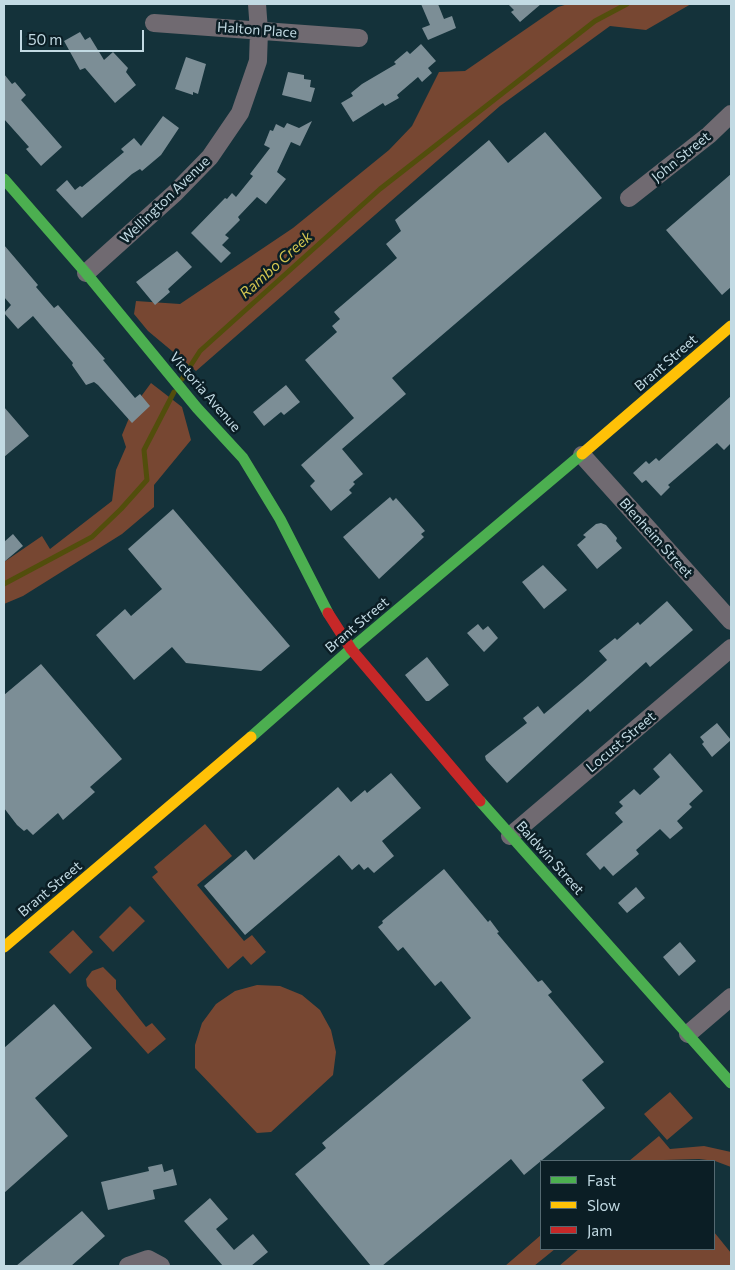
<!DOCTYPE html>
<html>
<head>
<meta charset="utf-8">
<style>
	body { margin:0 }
	#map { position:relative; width:735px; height:1270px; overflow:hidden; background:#14323a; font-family:Commissioner,sans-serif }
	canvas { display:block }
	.frame { position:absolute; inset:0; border:5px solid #c2dae3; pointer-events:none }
	.legend { position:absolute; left:540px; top:1160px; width:175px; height:90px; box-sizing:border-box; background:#0b1e25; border:1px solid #546971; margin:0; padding:6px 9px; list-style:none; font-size:15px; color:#c2dae3 }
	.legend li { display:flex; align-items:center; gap:10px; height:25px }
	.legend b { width:25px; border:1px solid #546971 }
	.scale { position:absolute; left:20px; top:30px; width:124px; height:22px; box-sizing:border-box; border:2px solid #c2dae3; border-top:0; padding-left:6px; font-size:15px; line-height:18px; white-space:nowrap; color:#c2dae3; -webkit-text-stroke:4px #0b1e25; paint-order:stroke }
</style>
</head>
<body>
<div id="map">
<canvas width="735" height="1270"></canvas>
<div class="frame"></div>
<ul class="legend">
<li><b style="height:6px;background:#4caf50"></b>Fast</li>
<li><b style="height:6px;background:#ffc107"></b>Slow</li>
<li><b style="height:6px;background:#c62828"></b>Jam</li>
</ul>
<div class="scale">50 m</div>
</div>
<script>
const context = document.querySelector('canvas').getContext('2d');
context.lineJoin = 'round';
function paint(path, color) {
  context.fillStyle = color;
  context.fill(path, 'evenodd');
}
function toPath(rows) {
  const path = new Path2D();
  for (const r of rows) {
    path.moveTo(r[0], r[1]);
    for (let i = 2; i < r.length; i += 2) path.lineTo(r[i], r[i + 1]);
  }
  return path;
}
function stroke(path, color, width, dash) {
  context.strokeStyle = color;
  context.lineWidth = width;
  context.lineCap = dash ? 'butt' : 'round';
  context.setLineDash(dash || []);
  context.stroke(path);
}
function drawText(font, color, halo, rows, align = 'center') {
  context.font = font + ' Commissioner,sans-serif';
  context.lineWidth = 5;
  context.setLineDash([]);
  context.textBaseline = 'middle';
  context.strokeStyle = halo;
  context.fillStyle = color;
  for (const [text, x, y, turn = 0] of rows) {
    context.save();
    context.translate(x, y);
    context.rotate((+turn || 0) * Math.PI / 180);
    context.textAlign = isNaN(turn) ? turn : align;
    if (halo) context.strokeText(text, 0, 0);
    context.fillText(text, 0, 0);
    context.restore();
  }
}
paint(toPath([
	[568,4,691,4,646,30,610,26,500,106,196,371,148,331,134,314,136,301,180,304,293,228,389,150,412,126,439,72,465,71,558,7],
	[151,383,182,407,191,440,154,485,154,507,122,534,23,596,4,604,4,562,42,536,50,549,112,501,116,470,126,447,122,435,134,406],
	[205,824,232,856,197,885,244,941,252,935,266,952,251,965,243,956,228,969,152,877,158,872,154,867],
	[130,906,145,921,113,952,99,937],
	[73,930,93,952,70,974,49,952],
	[103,967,116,980,116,989,146,1027,152,1023,166,1039,148,1054,87,986,86,979,92,971],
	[257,985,280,986,302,995,320,1010,331,1030,336,1052,333,1075,271,1132,257,1133,195,1068,195,1045,202,1023,216,1004,235,991],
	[670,1092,693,1118,667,1140,644,1114],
	[659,1136,670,1149,704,1146,731,1152,731,1167,715,1161,699,1159,629,1161],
	[714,1232,731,1253,731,1266,559,1266,579,1249,714,1249],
	[541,1235,541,1249,555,1249,534,1266,505,1266]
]), '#774732');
stroke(toPath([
	[182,379,200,351,380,189,595,21,627,4],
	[4,584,92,537,121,509,147,480,144,450,174,392]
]), '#524e0c', 5);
paint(toPath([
	[421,4,438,4,444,19,452,16,456,28,428,40,422,28,430,25],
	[508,4,541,4,520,22,511,12,514,10],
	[80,32,85,40,90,37,104,60,113,52,128,68,126,72,136,85,115,103,85,68,80,70,64,41],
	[421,44,436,61,428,68,432,73,422,82,418,77,397,95,399,98,385,106,383,103,353,122,341,103,353,96,351,93,362,84,396,64,394,62,407,51,410,54],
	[186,57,206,64,198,94,193,92,193,95,175,89],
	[288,72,304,75,304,79,311,80,310,87,315,88,311,102,282,95],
	[4,74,12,84,15,82,26,95,21,100,62,147,41,166,26,149,29,147,4,119],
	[163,116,179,128,161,155,142,171,140,169,132,174,82,218,56,190,67,180,75,190,80,186,82,187,124,152,121,149,134,138,141,146],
	[312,121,300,146,291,142,277,172,286,179,266,204,257,197,238,217,240,220,225,235,229,238,222,245,231,253,221,263,191,233,225,198,227,199,232,193,236,197,253,176,250,174,270,148,264,145,270,130,273,131,276,124,284,128,287,123,299,128],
	[545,132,602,198,392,378,406,394,342,449,363,474,353,482,355,484,349,490,352,493,331,511,310,486,315,481,301,465,354,418,305,360,337,332,332,326,340,319,334,312,397,258,386,244,401,231,395,220,489,140,508,163],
	[731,174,731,287,722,295,666,230],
	[4,245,38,285,36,287,54,308,58,305,105,359,103,360,135,398,140,394,150,406,132,423,98,385,94,382,86,385,72,365,73,363,33,316,18,329,4,313,11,305,4,297],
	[177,251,192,267,168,289,170,292,155,305,136,282],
	[286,385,300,402,284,415,281,412,264,426,253,412],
	[731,396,731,443,724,450,717,443,668,485,670,487,661,496,646,480,642,483,633,473,646,461,649,464,656,458,659,461],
	[4,407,29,436,4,457],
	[390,497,393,501,396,498,425,531,421,534,424,537,379,579,343,537],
	[173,509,290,646,261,671,186,663,172,647,134,680,96,635,125,609,131,616,162,589,128,549],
	[601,523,606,525,617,538,616,541,622,548,597,569,577,545,586,537,583,535,596,524],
	[13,534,23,546,4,562,4,542],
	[543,565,567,590,544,609,522,582],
	[667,601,693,630,650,667,646,662,590,712,588,709,507,783,486,760,485,756,527,723,523,718,538,706,544,714,582,682,607,660,599,651,615,638,617,640,638,622,640,625],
	[478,624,483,630,488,626,498,638,484,652,467,633],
	[427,657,449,685,429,701,426,701,405,675],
	[41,664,122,759,90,787,95,792,63,820,58,813,33,835,27,829,24,831,17,825,4,808,4,695],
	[717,723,731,740,712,757,702,744,704,742,700,737],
	[670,753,703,791,689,804,692,807,677,821,683,828,670,839,660,829,636,850,639,854,613,876,604,866,600,870,586,854,623,822,615,813,623,806,619,802,634,789,640,795,660,777,653,769],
	[391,773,421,808,382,841,394,856,374,873,368,867,364,870,359,864,352,870,339,855,245,935,204,886,246,850,254,860,338,787,351,802,365,790,367,793],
	[444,869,488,922,490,920,499,932,497,933,538,982,542,980,552,992,548,995,604,1062,582,1080,605,1108,524,1175,511,1159,382,1266,371,1266,295,1174,326,1148,322,1143,471,1018,441,981,435,986,403,947,398,951,378,927,383,923,382,921],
	[636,887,645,898,627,913,618,903],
	[680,942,696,961,679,976,663,957],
	[54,1004,92,1048,35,1098,68,1136,4,1193,4,1048],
	[162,1164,164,1172,173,1169,177,1185,153,1190,155,1199,108,1210,101,1182,149,1171,148,1167],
	[210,1198,228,1219,216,1229,234,1250,253,1234,268,1252,251,1266,223,1266,184,1221],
	[82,1211,105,1236,71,1266,16,1266]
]), '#7c8e96');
stroke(toPath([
	[154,23,359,38],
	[629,198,709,135,731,114],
	[86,273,175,193,210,157,240,113,258,61,259,31,257,4],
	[582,455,731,621],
	[510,836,731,648],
	[688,1034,731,997],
	[128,1266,148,1259,161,1266]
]), '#706a71', 18);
stroke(toPath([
	[4,179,86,273,197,408,243,458,280,519,328,613],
	[251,737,351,649,582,454],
	[480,801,731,1083]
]), '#4caf50', 11);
stroke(toPath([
	[582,454,731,326],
	[4,947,251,737]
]), '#ffc107', 11);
stroke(toPath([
	[328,613,351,649,480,801]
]), '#c62828', 11);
drawText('14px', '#c2dae3', '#0b1e25', [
	["Halton Place",257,30,4],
	["John Street",681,157,-39],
	["Wellington Avenue",165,200,-44],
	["Brant Street",666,363,-41],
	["Victoria Avenue",205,392,49],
	["Blenheim Street",656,538,48],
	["Brant Street",357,625,-40],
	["Locust Street",621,742,-40],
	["Baldwin Street",550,858,48],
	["Brant Street",50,889,-40]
]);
drawText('italic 15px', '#d3c550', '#0b1e25', [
	["Rambo Creek",276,265,-42]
]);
</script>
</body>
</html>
